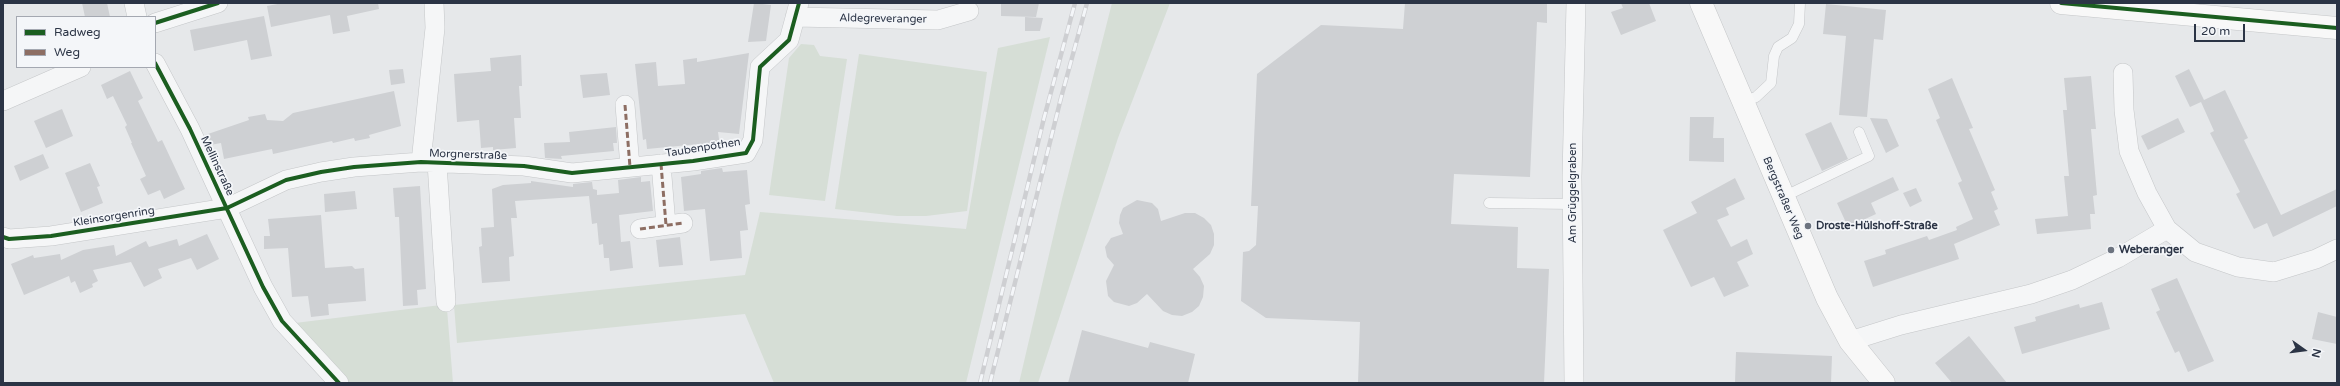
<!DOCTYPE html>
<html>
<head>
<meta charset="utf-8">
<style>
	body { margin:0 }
	#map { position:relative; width:2340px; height:386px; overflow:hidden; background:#e6e8ea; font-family:"Varela Round",sans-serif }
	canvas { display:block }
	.frame { position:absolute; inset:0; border:4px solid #2b3445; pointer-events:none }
	.legend { position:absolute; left:16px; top:16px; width:140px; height:52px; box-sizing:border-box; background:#f4f6f9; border:1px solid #a4a8b1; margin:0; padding:5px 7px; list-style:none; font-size:12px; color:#2b3445 }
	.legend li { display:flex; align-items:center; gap:8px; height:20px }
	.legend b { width:20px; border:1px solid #a4a8b1 }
	.north { position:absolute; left:2284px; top:330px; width:40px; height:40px; -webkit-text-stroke:3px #f4f6f9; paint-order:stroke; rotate:104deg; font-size:11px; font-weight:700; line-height:16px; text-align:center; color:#2b3445 }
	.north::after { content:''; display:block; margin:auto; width:14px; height:18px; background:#2b3445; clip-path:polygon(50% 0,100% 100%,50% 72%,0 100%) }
	.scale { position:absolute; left:2194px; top:24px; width:51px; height:18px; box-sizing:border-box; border:2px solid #2b3445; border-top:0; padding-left:5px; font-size:12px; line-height:14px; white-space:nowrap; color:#2b3445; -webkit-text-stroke:3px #f4f6f9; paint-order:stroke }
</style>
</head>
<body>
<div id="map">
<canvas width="2340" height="386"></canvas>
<div class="frame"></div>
<ul class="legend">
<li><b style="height:5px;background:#1b5e20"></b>Radweg</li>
<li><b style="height:5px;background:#8d6e63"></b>Weg</li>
</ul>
<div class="north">N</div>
<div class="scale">20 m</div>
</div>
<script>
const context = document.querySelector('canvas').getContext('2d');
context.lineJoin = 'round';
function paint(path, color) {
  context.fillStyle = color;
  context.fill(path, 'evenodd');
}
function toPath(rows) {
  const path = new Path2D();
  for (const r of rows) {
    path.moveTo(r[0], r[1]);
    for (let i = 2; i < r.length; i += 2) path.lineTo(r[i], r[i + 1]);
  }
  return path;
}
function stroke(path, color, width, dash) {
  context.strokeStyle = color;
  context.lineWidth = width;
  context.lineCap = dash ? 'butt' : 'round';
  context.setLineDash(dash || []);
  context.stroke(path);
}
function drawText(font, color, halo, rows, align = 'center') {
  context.font = font + ' "Varela Round",sans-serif';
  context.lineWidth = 3.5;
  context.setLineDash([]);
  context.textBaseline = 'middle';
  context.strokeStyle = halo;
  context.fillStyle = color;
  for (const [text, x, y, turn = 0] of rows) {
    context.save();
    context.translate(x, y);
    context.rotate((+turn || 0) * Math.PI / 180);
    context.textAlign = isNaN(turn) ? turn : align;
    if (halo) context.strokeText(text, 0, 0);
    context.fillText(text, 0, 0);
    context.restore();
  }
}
paint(toPath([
	[1112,3,1170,3,1118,138,1038,383,1019,383,1062,199],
	[1050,37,966,383,774,383,745,314,457,343,454,305,745,275,760,212,966,229,998,48],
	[801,44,814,45,820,56,847,59,825,201,769,195,789,58],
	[859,54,987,72,967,211,926,216,897,216,835,209],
	[441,305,447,309,453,383,348,383,295,323]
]), '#d6ded6');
paint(toPath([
	[82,3,107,3,110,17,85,17],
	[283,3,378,3,379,9,347,16,350,31,333,34,330,15,271,27,267,6],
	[754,3,771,5,766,41,748,42],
	[1001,3,1039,3,1036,17,1001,16],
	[1405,3,1547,3,1547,23,1537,22,1530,177,1454,174,1451,224,1518,227,1517,268,1549,269,1544,383,1358,383,1360,322,1266,318,1241,301,1243,252,1249,251,1256,245,1258,206,1251,206,1257,74,1321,25,1403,29],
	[1621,3,1649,3,1656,21,1621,35,1611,12,1623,8],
	[1826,4,1886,10,1883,40,1874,39,1867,117,1839,115,1846,36,1823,34],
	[264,16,272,56,251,60,247,40,194,51,190,30],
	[1025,17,1043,18,1040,31,1025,31],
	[749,53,739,134,718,132,720,146,700,149,699,144,647,149,646,139,643,140,635,64,656,62,658,86,685,84,683,60,697,58,697,62],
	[521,55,522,86,519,86,521,118,514,118,516,148,493,150,493,147,481,148,479,120,457,122,454,74,491,71,490,58],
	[403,69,405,83,391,85,389,70],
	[2189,69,2204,100,2225,90,2248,138,2244,140,2281,215,2337,189,2337,206,2273,237,2267,223,2254,229,2236,194,2240,192,2210,133,2214,131,2201,102,2190,107,2175,76],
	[130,71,143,98,138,101,158,142,162,140,185,189,164,199,160,190,148,195,140,179,146,176,131,143,132,143,125,127,127,125,113,96,107,99,101,85],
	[607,73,610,95,583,98,580,75],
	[2091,76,2096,129,2091,129,2097,195,2093,196,2095,214,2090,214,2091,229,2037,234,2035,219,2068,216,2064,176,2069,176,2063,110,2067,110,2064,78],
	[1952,78,1973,128,1969,129,1995,190,1991,192,1998,209,1994,211,2000,225,1954,244,1959,259,1873,287,1864,261,1886,254,1885,250,1927,236,1929,240,1957,230,1956,227,1973,219,1958,183,1962,181,1936,120,1940,118,1928,89],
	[394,91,401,126,369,135,370,138,355,141,354,138,333,143,332,141,273,154,272,149,224,159,221,143,210,145,205,135,249,120,248,117,265,114,267,120,283,121,293,113],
	[62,109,73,136,46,148,34,121],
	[1690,117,1714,117,1713,138,1724,138,1724,162,1689,161],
	[1870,118,1887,119,1899,146,1886,153],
	[2178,118,2185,132,2148,150,2141,136],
	[1831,122,1848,159,1822,171,1805,134],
	[616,127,617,143,613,143,614,151,561,156,562,159,545,158,544,143,570,142,569,132],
	[43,154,49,168,20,181,14,166],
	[90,163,100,186,97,187,103,203,81,212,65,173],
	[722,168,723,172,747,170,750,204,745,205,748,230,740,231,742,258,710,261,705,209,684,211,681,177,701,174,701,171],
	[641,177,641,182,650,181,653,211,619,215,621,242,630,241,633,268,610,271,609,258,604,258,603,244,599,245,597,223,592,224,589,196,515,201,517,218,511,218,514,256,509,257,510,281,482,283,479,247,482,246,481,228,494,227,492,189,503,185,531,183,531,181,573,187,573,184,592,182,593,189,597,190,597,195,619,193,618,180],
	[1893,177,1899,190,1871,203,1876,214,1848,227,1837,203],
	[1735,178,1745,199,1726,208,1729,215,1717,220,1731,247,1747,239,1753,254,1737,262,1749,286,1724,297,1714,277,1691,287,1663,230,1697,213,1691,202],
	[420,186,426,289,417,290,418,305,403,306,399,217,395,217,393,188],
	[1916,188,1922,201,1910,207,1903,193],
	[355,191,357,209,325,212,324,194],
	[1137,200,1152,203,1158,209,1161,221,1185,213,1195,213,1204,218,1211,225,1214,234,1214,245,1210,254,1193,269,1200,277,1204,286,1203,297,1199,306,1192,312,1182,316,1172,315,1163,311,1147,294,1137,303,1129,306,1114,302,1108,296,1106,281,1114,265,1107,257,1105,247,1111,238,1123,234,1119,223,1120,215,1123,208],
	[321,215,325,268,352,266,355,269,364,268,366,301,328,304,329,315,311,317,308,296,292,297,288,248,264,249,264,236,270,236,268,219],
	[207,234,219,259,197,270,191,258,158,269,162,278,144,287,131,262,93,270,98,281,92,284,93,287,80,293,75,281,71,283,69,276,24,295,11,264,33,255,34,258,60,254,61,260,83,250,114,245,116,256,146,241,149,247,177,239,179,246],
	[680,237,683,265,659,267,656,240],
	[2177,278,2214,361,2188,372,2179,351,2175,353,2156,312,2160,310,2151,289],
	[2102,302,2110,329,2022,354,2014,327,2036,321,2035,317,2079,304,2080,308],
	[2318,312,2337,317,2337,344,2312,339],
	[1082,330,1148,348,1150,342,1195,354,1188,383,1068,383],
	[1969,336,2007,383,1952,383,1935,363],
	[1736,352,1832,356,1831,383,1735,383]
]), '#ced0d3');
const lane = toPath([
	[1743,102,1756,97,1771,83,1774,56,1778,47,1792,38,1799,24,1800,3],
	[1783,197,1869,156,1859,132],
	[1489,203,1573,204]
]);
const street = toPath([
	[134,3,137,17],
	[795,17,938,20,969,11],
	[155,23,218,3],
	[155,63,190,129,263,287,282,321,339,383],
	[2123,73,2124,110,2129,151,2147,193,2167,229],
	[3,101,81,67],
	[625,105,630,167],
	[421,162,435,28,434,3],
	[437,163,446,302],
	[661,164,666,225],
	[640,229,683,223],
	[3,237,9,239,51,236,227,208,286,180,321,172,354,167,421,162,524,166,572,173,693,161,746,153,753,140,760,67,789,40,799,3],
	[1850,341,1901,325,2031,294,2072,280,2118,258,2167,229,2195,252,2238,267,2274,272,2316,259,2337,249],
	[1574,383,1572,177,1576,3]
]);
const secondary = toPath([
	[1701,3,1827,298,1850,341,1884,383],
	[2061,3,2337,28]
]);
stroke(lane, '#c4c6c8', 11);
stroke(street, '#c4c6c8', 20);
stroke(secondary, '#c4c6c8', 23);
stroke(lane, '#f5f6f7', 10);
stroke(street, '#f5f6f7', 19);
stroke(secondary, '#f8f8f8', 22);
const rail = toPath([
	[980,383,1044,118,1075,3],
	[990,383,1061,98,1087,3]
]);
stroke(rail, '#cecfd2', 4.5);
stroke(rail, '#f4f6f9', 3, [9]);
stroke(toPath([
	[625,105,630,167],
	[661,164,666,225],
	[640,229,683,223]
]), '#8d6e63', 3, [6, 3]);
stroke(toPath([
	[2061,3,2337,28],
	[155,23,218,3],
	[155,63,190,129,263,287,282,321,339,383],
	[3,237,9,239,51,236,227,208,286,180,321,172,354,167,421,162,524,166,572,173,693,161,746,153,753,140,760,67,789,40,799,3]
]), '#1b5e20', 4);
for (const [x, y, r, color] of [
	[1808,226,4,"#6c737f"],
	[2111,250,4,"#6c737f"]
]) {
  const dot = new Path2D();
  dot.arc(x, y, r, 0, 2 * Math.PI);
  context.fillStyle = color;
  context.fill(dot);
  stroke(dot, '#f4f6f9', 1.5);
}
drawText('11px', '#2b3445', '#f4f6f9', [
	["Aldegreveranger",883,19,1],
	["Taubenpöthen",703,148,-9],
	["Morgnerstraße",468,155,2],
	["Mellinstraße",217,166,65],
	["Am Grüggelgraben",1573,193,-90],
	["Bergstraßer Weg",1783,198,67],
	["Kleinsorgenring",114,217,-9]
]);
drawText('bold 11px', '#2b3445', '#f4f6f9', [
	["Droste-Hülshoff-Straße",1816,226],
	["Weberanger",2119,250]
], 'left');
</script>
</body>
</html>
